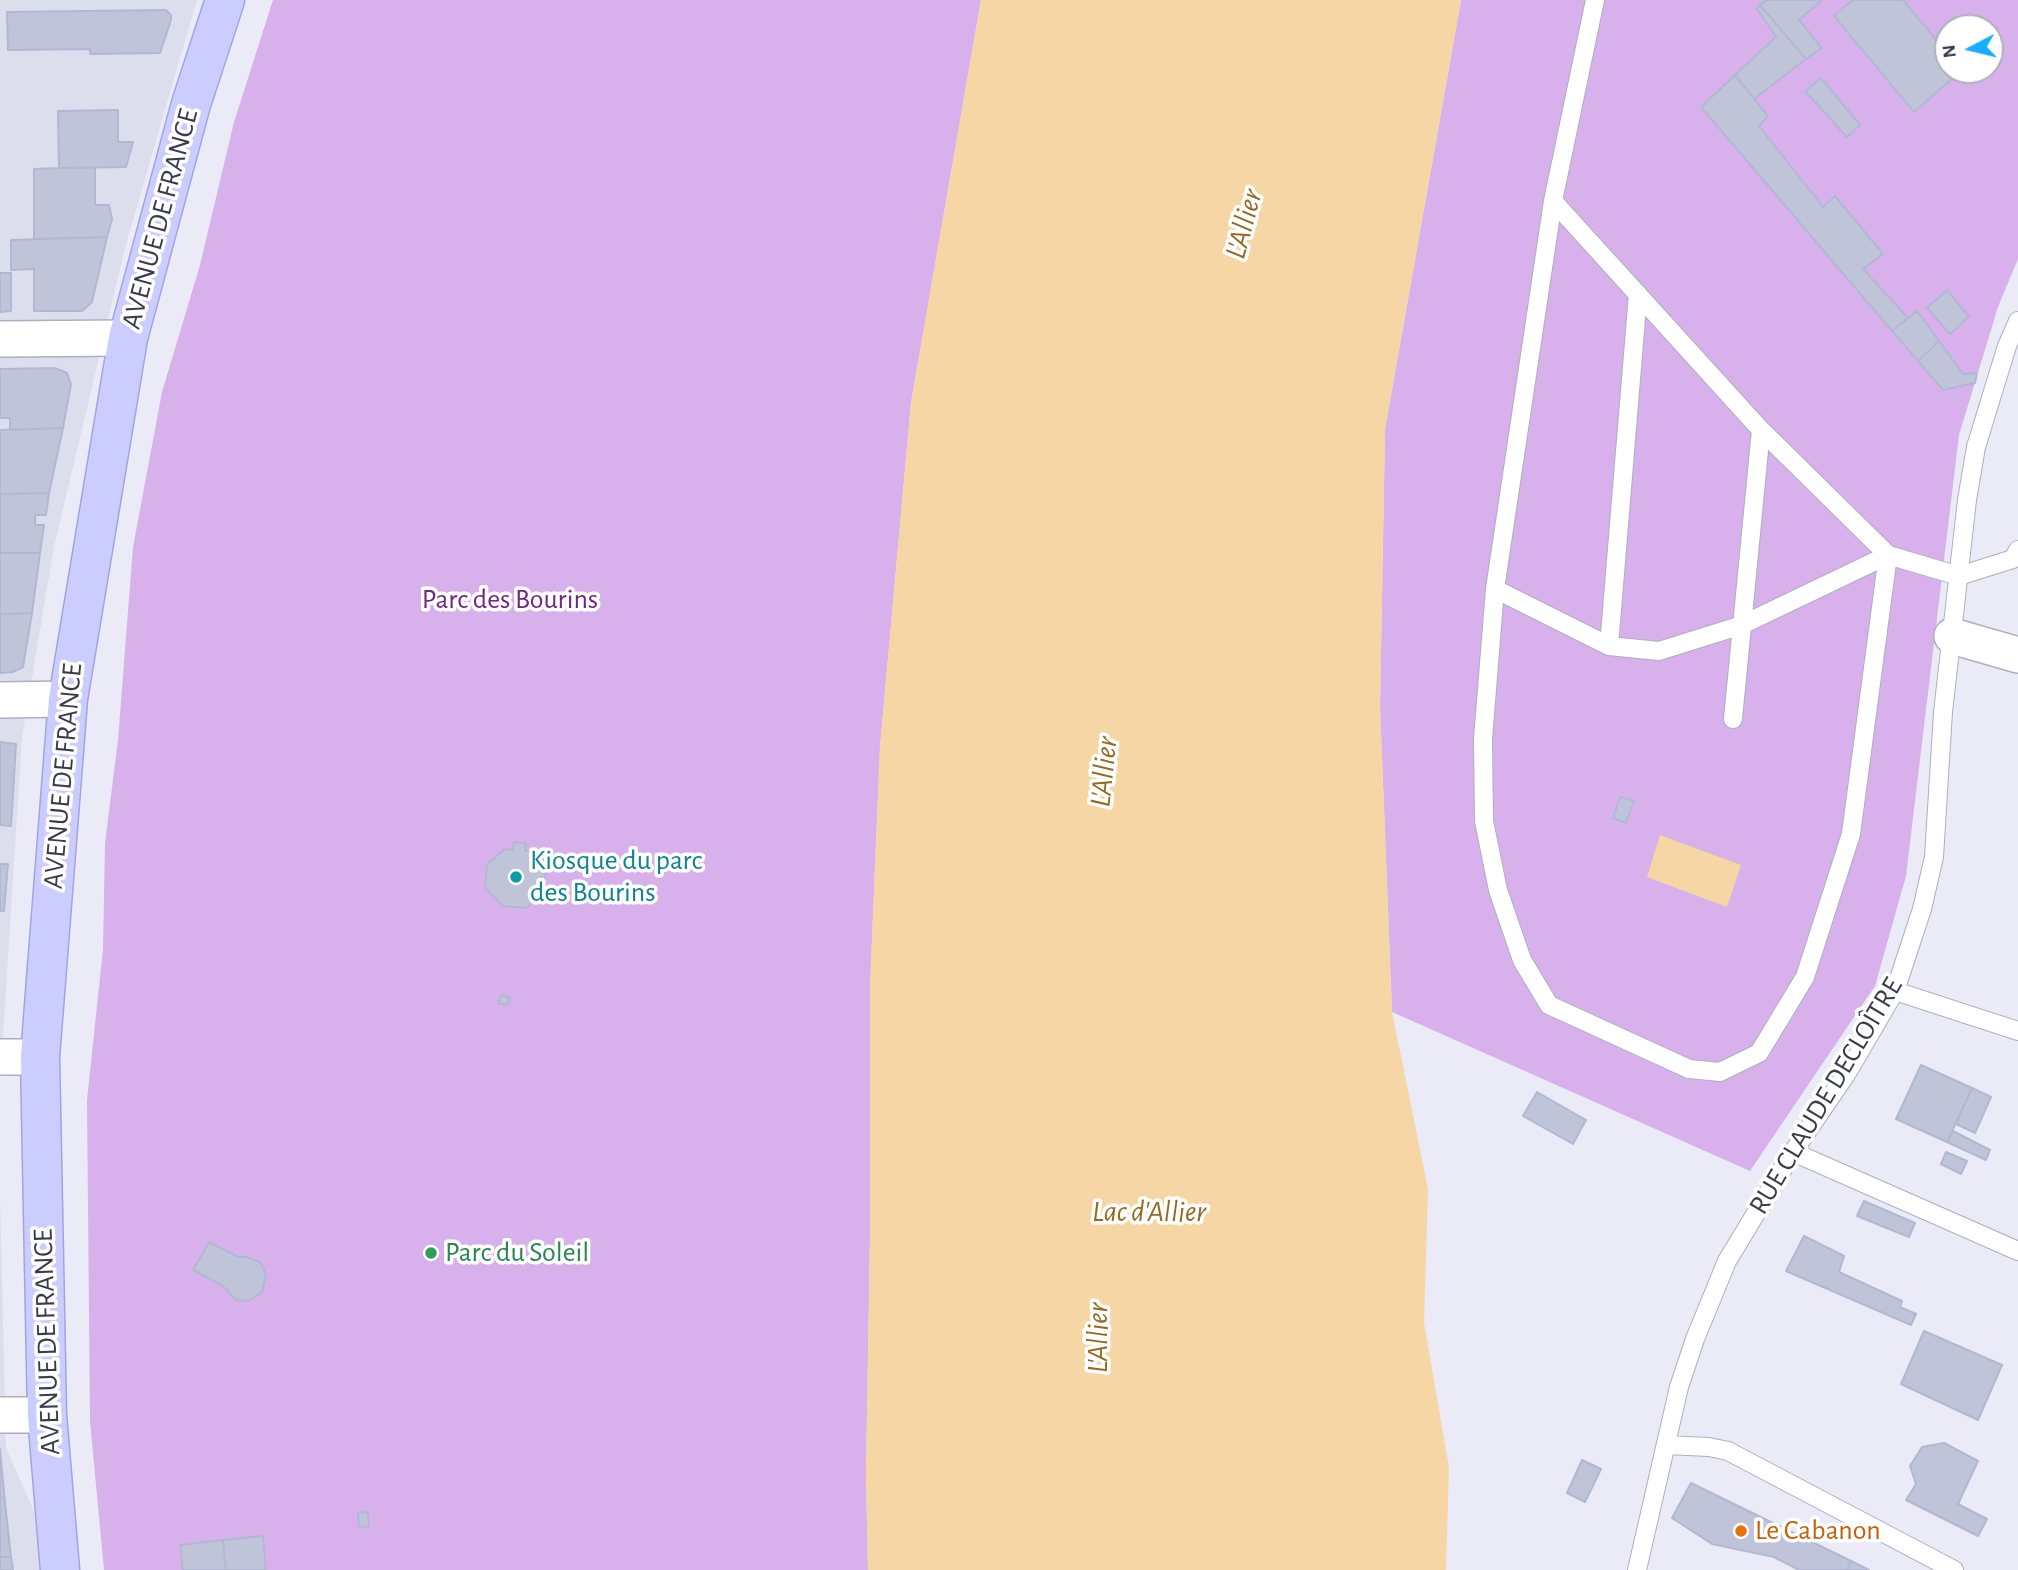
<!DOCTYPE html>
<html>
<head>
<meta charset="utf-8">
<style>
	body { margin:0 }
	#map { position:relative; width:2018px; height:1570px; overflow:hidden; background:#eaebf6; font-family:"Alegreya Sans",sans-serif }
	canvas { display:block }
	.north { position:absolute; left:1934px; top:14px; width:70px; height:70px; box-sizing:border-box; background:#fff; border:2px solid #afb1b7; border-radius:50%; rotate:263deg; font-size:19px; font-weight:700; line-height:28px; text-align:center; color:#383b4b }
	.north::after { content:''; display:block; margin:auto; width:24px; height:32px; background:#18adff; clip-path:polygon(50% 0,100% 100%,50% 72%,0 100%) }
</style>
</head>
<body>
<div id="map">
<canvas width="2018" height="1570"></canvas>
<div class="north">N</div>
</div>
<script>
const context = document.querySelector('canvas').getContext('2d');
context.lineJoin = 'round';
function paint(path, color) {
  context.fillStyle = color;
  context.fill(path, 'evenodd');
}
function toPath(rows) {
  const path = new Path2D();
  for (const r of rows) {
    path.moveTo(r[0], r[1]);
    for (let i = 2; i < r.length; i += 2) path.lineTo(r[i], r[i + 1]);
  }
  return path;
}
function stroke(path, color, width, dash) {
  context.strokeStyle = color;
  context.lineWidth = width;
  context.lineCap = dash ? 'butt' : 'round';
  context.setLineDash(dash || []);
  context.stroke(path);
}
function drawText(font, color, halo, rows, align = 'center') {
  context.font = font + ' "Alegreya Sans",sans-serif';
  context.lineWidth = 7;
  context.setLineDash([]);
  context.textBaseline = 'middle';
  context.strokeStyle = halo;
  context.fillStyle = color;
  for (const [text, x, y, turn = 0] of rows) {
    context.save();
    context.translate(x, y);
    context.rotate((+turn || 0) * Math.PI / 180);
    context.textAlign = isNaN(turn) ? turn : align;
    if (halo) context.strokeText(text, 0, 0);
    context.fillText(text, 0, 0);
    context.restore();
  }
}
paint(toPath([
	[0,0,197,0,126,244,54,547,22,738,0,1082],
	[0,1194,6,1448,60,1570,0,1570]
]), '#dcdeee');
paint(toPath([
	[273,0,981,0,911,403,880,747,870,988,870,1239,866,1475,868,1570,104,1570,90,1421,87,1100,103,949,105,843,118,740,133,547,162,392,200,265,234,122],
	[1461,0,2018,0,2018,259,1998,307,1959,435,1906,876,1875,986,1750,1171,1392,1012,1380,708,1385,429],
	[1948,28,1990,28,1990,70,1948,70]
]), '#d8b1ec');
paint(toPath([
	[981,0,1461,0,1385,429,1380,708,1392,1012,1428,1189,1424,1323,1449,1467,1446,1570,868,1570,866,1475,870,1239,870,988,880,747,911,403],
	[1660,835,1741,865,1727,907,1647,877]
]), '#f5d6a4');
const building = toPath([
	[1766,0,1822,0,1799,20,1822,48,1806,59,1760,5,1766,0],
	[1853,0,1903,0,1948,54,1948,70,1962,70,1914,112,1834,16,1853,0],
	[1760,5,1806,59,1754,99,1735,75,1776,37,1757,9,1760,5],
	[166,10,171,15,171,20,160,53,90,54,90,49,8,50,7,12,166,10],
	[1735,75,1768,116,1759,126,1823,207,1835,196,1883,254,1863,269,1908,318,1892,331,1701,107,1735,75],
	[1821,78,1860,125,1847,137,1805,91,1821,78],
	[118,110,118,142,133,142,126,167,59,168,58,111,118,110],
	[59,168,95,168,95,205,109,205,112,219,107,237,34,239,34,169,59,168],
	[107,237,92,302,82,311,34,311,34,269,11,270,11,240,107,237],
	[0,273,11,273,11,311,0,312,0,273],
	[1947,290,1969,317,1950,334,1927,308,1947,290],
	[1917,311,1939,341,1918,361,1892,331,1917,311],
	[1939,341,1963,374,1977,373,1975,383,1943,390,1918,361,1939,341],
	[55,368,67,373,71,384,63,428,10,430,10,418,0,418,0,369,55,368],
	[63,428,49,493,0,494,0,430,63,428],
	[49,493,46,515,35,515,35,525,44,525,40,553,0,553,0,494,49,493],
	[0,553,40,553,32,613,0,614,0,553],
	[32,613,23,667,13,672,0,673,0,614,32,613],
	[0,742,16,744,11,826,0,825,0,742],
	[1620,797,1634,801,1626,823,1613,818,1620,797],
	[514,842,526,843,525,851,531,851,546,867,543,893,526,908,503,906,485,888,487,864,505,849,513,850,514,842],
	[0,864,8,864,4,911,0,911,0,864],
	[501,995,510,998,507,1005,498,1003,501,995],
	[1921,1065,1972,1088,1947,1142,1896,1119,1921,1065],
	[1972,1088,1991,1097,1975,1133,1956,1124,1972,1088],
	[1537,1092,1586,1120,1573,1144,1523,1116,1537,1092],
	[1953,1131,1990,1150,1986,1160,1947,1142,1953,1131],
	[1946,1152,1967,1161,1961,1174,1941,1164,1946,1152],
	[1864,1201,1915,1223,1909,1237,1857,1216,1864,1201],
	[1804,1236,1844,1256,1839,1272,1902,1301,1900,1307,1916,1314,1911,1325,1786,1271,1804,1236],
	[209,1242,239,1257,247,1257,261,1263,266,1275,262,1292,249,1301,236,1300,223,1286,193,1270,209,1242],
	[1924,1331,2002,1365,1978,1420,1901,1384,1924,1331],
	[1944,1443,1978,1461,1958,1504,1987,1519,1978,1536,1906,1500,1916,1484,1910,1466,1922,1447,1944,1443],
	[0,1449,5,1503,11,1557,0,1557,0,1449],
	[1582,1460,1601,1469,1585,1502,1567,1493,1582,1460],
	[1691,1483,1851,1561,1847,1570,1799,1570,1774,1557,1712,1544,1672,1518,1691,1483],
	[368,1512,369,1526,359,1528,358,1513,368,1512],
	[263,1536,266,1570,226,1570,223,1540,263,1536],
	[223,1540,226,1570,183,1570,180,1545,223,1540],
	[0,1557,11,1557,13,1570,0,1570,0,1557],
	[1851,1561,1869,1570,1847,1570,1851,1561]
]);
paint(building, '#bfc4d8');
stroke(building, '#b2b8d4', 2);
const lane = toPath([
	[1595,0,1553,201,1495,589,1483,739,1484,821,1498,890,1522,960,1549,1005,1689,1069,1720,1072,1759,1053,1805,977,1851,834,1888,555],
	[1553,201,1761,430,1888,555,1959,576,2013,559,2018,550],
	[1495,589,1609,646,1659,651,1742,625,1888,555],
	[1609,646,1638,294],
	[1733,719,1761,430],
	[1895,991,2018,1031],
	[1793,1152,2018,1251],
	[1666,1445,1709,1447,1728,1451,1954,1570],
	[1637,1570,1679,1387,1695,1339,1727,1261,1793,1152,1847,1073,1895,991,1922,909,1934,857,1943,712,1967,500,1976,447,2007,346,2018,321]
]);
const street = toPath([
	[0,339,128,338],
	[1952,636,2018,655],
	[0,700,68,699],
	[0,1057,40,1057],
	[0,1415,47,1415]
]);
const secondary = toPath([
	[60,1570,47,1415,40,1057,68,699,128,338,191,104,225,0]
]);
stroke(lane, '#acafc2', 20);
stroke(street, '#acafc2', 38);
stroke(secondary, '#a0a4e4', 41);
stroke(lane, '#fff', 18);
stroke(street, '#fff', 35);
stroke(secondary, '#cbcdff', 38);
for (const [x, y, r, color] of [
	[516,877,7,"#0f9aa8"],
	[431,1253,7,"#2e9e5b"],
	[1741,1531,7,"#e8710a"]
]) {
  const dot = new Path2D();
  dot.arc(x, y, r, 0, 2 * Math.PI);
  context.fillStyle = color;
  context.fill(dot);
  stroke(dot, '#fff', 2.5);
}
drawText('28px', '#383b4b', '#fff', [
	["AVENUE DE FRANCE",160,219,-75],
	["AVENUE DE FRANCE",63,776,-85],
	["RUE CLAUDE DECLOÎTRE",1826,1096,-59],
	["AVENUE DE FRANCE",47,1342,-92]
]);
drawText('28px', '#722681', '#fff', [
	["Parc des Bourins",510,600]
]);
drawText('28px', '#0d838f', '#fff', [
	["Kiosque du parc",530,861],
	["des Bourins",530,893]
], 'left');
drawText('28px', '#27864d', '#fff', [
	["Parc du Soleil",445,1253]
], 'left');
drawText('28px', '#c56008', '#fff', [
	["Le Cabanon",1755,1531]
], 'left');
drawText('italic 30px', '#946a23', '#fff', [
	["L'Allier",1244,224,-75],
	["L'Allier",1104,772,-84],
	["Lac d'Allier",1149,1212],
	["L'Allier",1098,1338,-90]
]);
</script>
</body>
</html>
